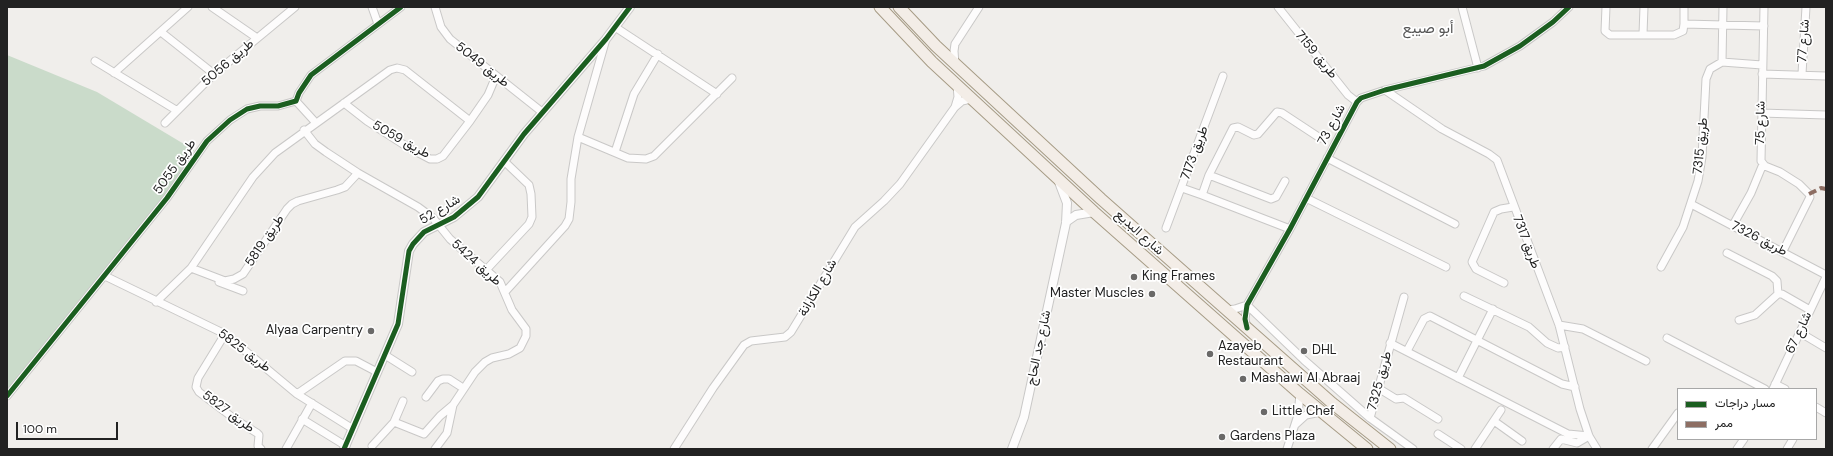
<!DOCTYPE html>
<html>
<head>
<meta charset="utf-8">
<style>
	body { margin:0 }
	#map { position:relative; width:1833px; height:456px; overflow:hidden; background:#f0eeeb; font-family:"DM Sans",Vazirmatn,sans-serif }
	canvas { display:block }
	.frame { position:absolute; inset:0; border:8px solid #222; pointer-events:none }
	.legend { position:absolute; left:1677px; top:388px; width:140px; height:52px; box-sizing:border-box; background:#fff; border:1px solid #a7a7a7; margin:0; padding:5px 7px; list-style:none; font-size:12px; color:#222 }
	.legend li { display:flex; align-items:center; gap:8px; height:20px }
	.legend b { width:20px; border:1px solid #a7a7a7 }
	.scale { position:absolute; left:16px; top:422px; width:102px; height:18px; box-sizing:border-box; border:2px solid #222; border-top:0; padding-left:5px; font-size:12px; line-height:14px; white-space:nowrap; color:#222; -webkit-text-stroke:3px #fff; paint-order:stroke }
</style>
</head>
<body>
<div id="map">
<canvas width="1833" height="456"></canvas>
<div class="frame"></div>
<ul class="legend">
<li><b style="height:5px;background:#1b5e20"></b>مسار دراجات</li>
<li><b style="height:5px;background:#8d6e63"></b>ممر</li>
</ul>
<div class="scale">100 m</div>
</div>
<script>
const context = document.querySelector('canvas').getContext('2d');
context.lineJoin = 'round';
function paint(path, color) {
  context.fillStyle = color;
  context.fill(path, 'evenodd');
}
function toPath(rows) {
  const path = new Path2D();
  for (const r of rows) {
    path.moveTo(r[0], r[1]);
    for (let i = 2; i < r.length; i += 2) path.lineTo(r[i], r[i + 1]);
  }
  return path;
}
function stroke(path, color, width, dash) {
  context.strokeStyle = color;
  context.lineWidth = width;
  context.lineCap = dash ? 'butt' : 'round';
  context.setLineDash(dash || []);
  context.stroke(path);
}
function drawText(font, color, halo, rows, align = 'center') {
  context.font = font + ' "DM Sans",Vazirmatn,sans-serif';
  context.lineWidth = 3.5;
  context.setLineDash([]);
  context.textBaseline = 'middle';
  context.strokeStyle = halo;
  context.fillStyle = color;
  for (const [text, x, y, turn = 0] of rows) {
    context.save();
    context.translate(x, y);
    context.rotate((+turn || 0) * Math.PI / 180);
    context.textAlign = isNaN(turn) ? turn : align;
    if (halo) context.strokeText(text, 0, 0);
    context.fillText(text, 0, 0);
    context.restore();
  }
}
paint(toPath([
	[7,55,97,92,194,150,174,184,7,390]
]), '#cadbca');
const minor = toPath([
	[212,7,257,38],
	[372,7,378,24],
	[435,7,441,27,450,39,542,112],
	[1278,7,1348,95,1357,102],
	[1462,7,1478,68],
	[1606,7,1605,31,1610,35,1674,35,1683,31,1684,24,1764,26],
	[1764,7,1761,161,1765,166,1780,172,1799,184,1809,194,1810,197,1783,251],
	[1684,24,1684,7],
	[615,27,717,94],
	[161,32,214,74],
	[1643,34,1644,7],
	[95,61,176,110],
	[1722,62,1723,7],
	[955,64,954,51,955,44,979,7],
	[114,73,188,7],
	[1762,74,1826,76],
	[1802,74,1806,7],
	[1385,90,1442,129,1489,154,1497,160,1559,325,1580,409,1589,436,1597,449],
	[296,101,316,123],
	[344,103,367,121,409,148,430,159,437,159,443,156,470,121,488,95,496,76],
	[955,107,958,97,957,86],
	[1761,113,1826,115],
	[165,123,214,74,295,7],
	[304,130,315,144,326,152,358,173,418,207,433,218,450,239,500,282,512,310,526,329,526,336,520,348,509,354,492,358,485,362,475,372,453,405,447,433,435,449],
	[578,137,628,158,646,159,654,156,732,78],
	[615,152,634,94,658,54],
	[1327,158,1455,224],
	[1209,175,1271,199,1276,197,1285,181],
	[1182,188,1202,195,1209,175,1233,128,1238,127,1254,135,1258,134,1277,112,1282,113,1320,138],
	[1202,195,1290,229],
	[1306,198,1446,267],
	[1691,204,1826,275],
	[1733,225,1751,193,1763,164],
	[1166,228,1223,76],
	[1727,253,1772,276,1777,281,1778,294],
	[1661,267,1683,227,1698,181,1702,157,1706,79,1710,69,1722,62,1762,65],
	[191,268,253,177,275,153,390,70,397,68,405,70,470,121],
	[486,270,529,224,532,217,531,194,529,185,504,161],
	[105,276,225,334,297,394,353,429],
	[219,282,243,291],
	[1504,283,1476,269,1472,262,1494,212,1501,209,1513,207],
	[505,292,565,226,569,219,571,202,571,179,578,137,606,39],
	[1464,296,1529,327,1547,343,1558,348,1565,347],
	[156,302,191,268,225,281,234,279,243,274,287,209,292,204,298,201,337,190,345,187,358,173],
	[1247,305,1304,360,1370,418,1413,449],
	[1227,310,1235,309,1247,305],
	[1739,320,1755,315,1778,294,1782,294,1810,310],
	[1559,325,1583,329,1646,361],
	[1247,328,1245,319,1247,305,1290,229,1357,102,1361,98,1385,90,1484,66,1520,46,1553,22,1569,7],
	[1799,332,1826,348],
	[225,334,198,378,196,387,199,392,236,420,257,433,259,435,258,446,261,449],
	[1667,338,1765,389],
	[1390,343,1568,434,1589,436],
	[1407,351,1424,319,1430,316,1562,384,1575,387],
	[385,355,412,372],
	[1458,378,1493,309],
	[1775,384,1785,389],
	[1378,388,1396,399,1404,398,1438,419],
	[1773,389,1826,277],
	[297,394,345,361,356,361,377,372],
	[7,396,167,198,207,141,230,120,247,109,260,106,278,106,296,101,299,93,311,75,401,7],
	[426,397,438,381,443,379,449,379,463,388],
	[1816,407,1826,413],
	[1370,418,1404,297],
	[302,419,346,446],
	[1494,421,1522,441],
	[394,422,403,401],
	[1295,425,1306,415,1321,412],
	[1438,434,1461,449],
	[372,446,394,422,424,434,440,416,453,405],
	[286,449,312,403],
	[674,449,713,388,744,345,751,341,785,337,791,332,855,227,884,201,900,184,955,107,962,101,971,99],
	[1287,449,1298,415,1300,394],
	[1475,449,1501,410],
	[1553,449,1561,439,1577,443,1589,436],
	[1652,449,1678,413],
	[1737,449,1744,439],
	[1787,449,1793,439]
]);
const tertiary = toPath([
	[1066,222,1076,215,1094,212],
	[344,449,398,324,409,251,413,244,424,232,454,217,478,197,524,134,606,39,630,7],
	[1012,449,1024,417,1066,223,1067,203,1059,182]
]);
const primary = toPath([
	[880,7,932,62,1094,212,1300,394,1367,449],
	[899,7,936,46,1101,199,1332,403,1390,449]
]);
stroke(minor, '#c9c8c7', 9);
stroke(tertiary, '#c9c8c7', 10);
stroke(primary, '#a79c86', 13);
stroke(minor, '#fdfcfc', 7);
stroke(tertiary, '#fdfcfc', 8);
stroke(primary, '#f3ede7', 11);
stroke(toPath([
	[1809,194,1821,188,1826,189]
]), '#8d6e63', 4, [8, 4]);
stroke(toPath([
	[1247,328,1245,319,1247,305,1290,229,1357,102,1361,98,1385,90,1484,66,1520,46,1553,22,1569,7],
	[7,396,167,198,207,141,230,120,247,109,260,106,278,106,296,101,299,93,311,75,401,7],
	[344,449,398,324,409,251,413,244,424,232,454,217,478,197,524,134,606,39,630,7]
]), '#1b5e20', 5);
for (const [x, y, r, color] of [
	[1134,277,4,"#6a6968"],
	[1152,294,4,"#6a6968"],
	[371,331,4,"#6a6968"],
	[1304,351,4,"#6a6968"],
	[1210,354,4,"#6a6968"],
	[1243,379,4,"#6a6968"],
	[1264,412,4,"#6a6968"],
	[1222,437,4,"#6a6968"]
]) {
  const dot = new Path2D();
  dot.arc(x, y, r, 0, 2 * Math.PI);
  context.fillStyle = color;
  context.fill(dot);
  stroke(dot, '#fff', 1.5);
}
drawText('13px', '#222', '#fff', [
	["شارع 77",1804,41,-86],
	["طريق 7159",1316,55,50],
	["طريق 5056",228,63,-41],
	["طريق 5049",482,65,38],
	["شارع 75",1761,123,-89],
	["شارع 73",1332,125,-62],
	["طريق 5059",401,140,29],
	["طريق 7315",1701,146,-84],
	["طريق 7173",1195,153,-70],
	["طريق 5055",175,167,-55],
	["شارع 52",440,210,-31],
	["شارع البديع",1139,233,42],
	["طريق 7326",1759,239,27],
	["طريق 5819",265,241,-56],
	["طريق 7317",1526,242,69],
	["طريق 5424",476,263,42],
	["شارع الكارانة",818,288,-60],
	["شارع 67",1799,333,-65],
	["شارع جد الحاج",1039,348,-78],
	["طريق 5825",244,351,37],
	["طريق 7325",1380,381,-75],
	["طريق 5827",228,412,36]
]);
drawText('13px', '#222', '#fff', [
	["King Frames",1142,277],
	["Master Muscles",1144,294,"right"],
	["Alyaa Carpentry",363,331,"right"],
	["Azayeb",1218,347],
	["Restaurant",1218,362],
	["DHL",1312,351],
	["Mashawi Al Abraaj",1251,379],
	["Little Chef",1272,412],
	["Gardens Plaza",1230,437]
], 'left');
drawText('15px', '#555', '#fff', [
	["أبو صيبع",1428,29]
]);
</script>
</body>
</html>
